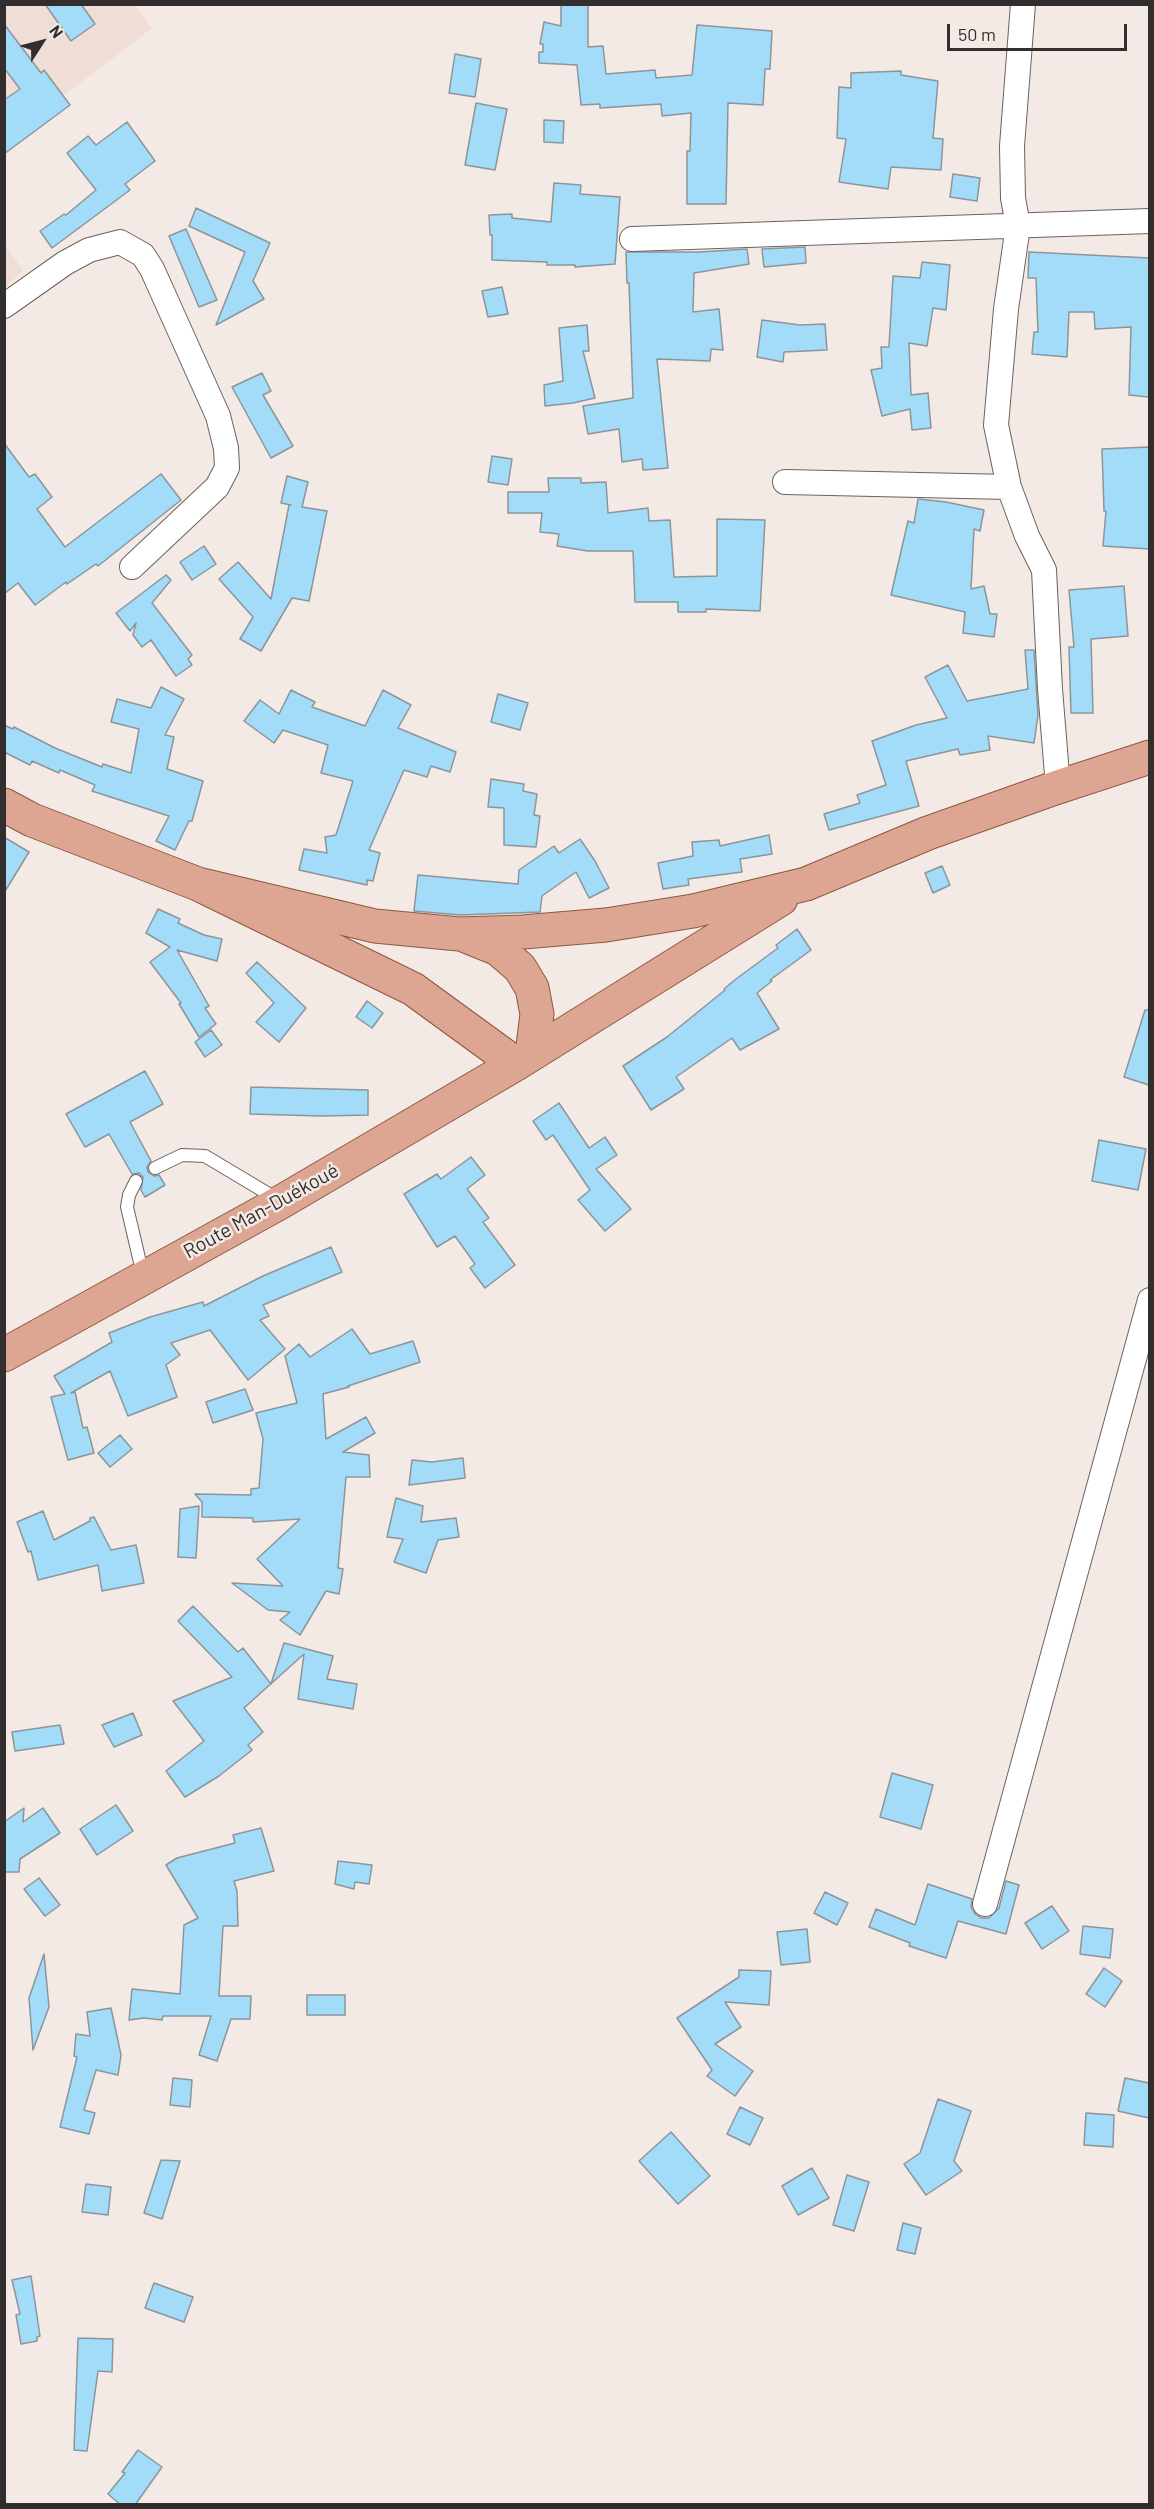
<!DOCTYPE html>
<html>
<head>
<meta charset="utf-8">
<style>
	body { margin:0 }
	#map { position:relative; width:1154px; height:2509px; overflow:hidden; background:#f3e9e5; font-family:Barlow,sans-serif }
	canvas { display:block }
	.frame { position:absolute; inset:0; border:6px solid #322e2d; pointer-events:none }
	.north { position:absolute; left:12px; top:12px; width:60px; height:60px; -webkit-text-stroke:4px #f3e9e5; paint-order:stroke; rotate:54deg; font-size:16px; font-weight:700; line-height:24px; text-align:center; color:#322e2d }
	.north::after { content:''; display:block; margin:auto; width:21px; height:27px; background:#322e2d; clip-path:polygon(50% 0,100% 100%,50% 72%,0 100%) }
	.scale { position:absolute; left:947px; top:24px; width:180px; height:27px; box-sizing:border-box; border:3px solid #322e2d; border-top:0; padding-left:8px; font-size:18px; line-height:21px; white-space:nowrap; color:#322e2d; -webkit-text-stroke:4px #f3e9e5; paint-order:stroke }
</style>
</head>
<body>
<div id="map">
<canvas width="1154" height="2509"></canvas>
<div class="frame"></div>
<div class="north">N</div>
<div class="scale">50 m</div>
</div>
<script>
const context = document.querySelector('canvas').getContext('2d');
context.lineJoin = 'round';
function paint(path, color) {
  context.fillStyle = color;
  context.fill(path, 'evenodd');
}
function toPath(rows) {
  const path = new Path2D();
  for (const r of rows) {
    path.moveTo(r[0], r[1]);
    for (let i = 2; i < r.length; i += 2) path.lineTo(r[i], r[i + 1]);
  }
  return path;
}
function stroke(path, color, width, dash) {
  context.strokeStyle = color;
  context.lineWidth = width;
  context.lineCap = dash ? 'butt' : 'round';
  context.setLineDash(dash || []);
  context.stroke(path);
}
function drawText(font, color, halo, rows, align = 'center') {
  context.font = font + ' Barlow,sans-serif';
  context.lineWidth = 5;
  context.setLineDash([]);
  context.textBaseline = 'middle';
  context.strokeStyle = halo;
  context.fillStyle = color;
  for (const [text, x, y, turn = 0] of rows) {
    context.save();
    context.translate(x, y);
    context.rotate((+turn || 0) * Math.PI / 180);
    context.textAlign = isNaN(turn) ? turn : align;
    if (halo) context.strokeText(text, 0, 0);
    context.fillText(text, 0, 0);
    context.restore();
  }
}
paint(toPath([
	[5,5,134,5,152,28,5,141],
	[4,242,23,271,5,287,4,287]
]), '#f0ddd6');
const building = toPath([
	[45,4,81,4,95,24,71,41,45,4],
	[561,4,588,4,588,47,603,46,606,74,655,70,656,78,692,75,697,25,772,31,770,69,765,69,763,105,728,103,726,204,687,204,687,151,690,151,691,113,662,116,661,104,600,108,600,104,581,105,577,65,539,63,539,52,543,52,543,44,540,44,544,22,561,26,561,4],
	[4,24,41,73,44,70,70,105,4,154,4,100,20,89,4,68,4,24],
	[455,54,481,59,475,97,449,93,455,54],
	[901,71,901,75,938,81,933,138,943,139,941,170,891,167,888,189,839,182,846,139,837,138,839,87,851,88,851,73,901,71],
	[476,103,507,109,495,170,465,165,476,103],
	[544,120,564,121,563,143,544,142,544,120],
	[127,122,155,161,125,184,130,190,52,248,40,231,64,214,66,215,96,190,67,153,88,136,96,145,127,122],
	[953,174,980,178,977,201,950,197,953,174],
	[554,183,581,185,580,194,620,197,615,264,575,267,575,265,547,265,547,262,492,260,492,235,490,235,489,215,512,214,512,218,551,222,554,183],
	[196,208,270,243,253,281,264,299,216,325,245,252,189,226,196,208],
	[186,229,217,300,199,307,169,236,186,229],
	[805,247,806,263,764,267,762,249,805,247],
	[747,249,749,264,694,273,693,312,719,309,723,350,711,349,710,361,657,359,668,468,643,470,642,459,622,462,619,429,588,434,583,406,633,398,629,283,627,283,626,252,700,252,747,249],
	[1029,252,1149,258,1149,397,1129,395,1131,327,1095,329,1094,312,1069,312,1067,357,1032,354,1034,332,1038,332,1036,278,1028,278,1029,252],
	[922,262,950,265,946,310,933,308,927,346,909,343,911,395,928,393,931,428,912,430,910,409,882,416,871,370,882,368,881,347,889,347,893,276,920,278,922,262],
	[502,287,508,314,488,317,482,291,502,287],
	[762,320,800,325,825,324,827,350,784,352,783,362,757,357,762,320],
	[587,325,589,351,583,351,595,398,573,403,545,406,544,385,563,381,559,328,587,325],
	[262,373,271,391,263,395,293,446,271,458,232,387,262,373],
	[4,443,29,477,35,474,52,497,37,509,65,547,161,474,181,500,98,566,96,564,67,584,66,582,35,605,18,583,4,594,4,443],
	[1149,447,1149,549,1103,546,1106,511,1104,511,1102,449,1149,447],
	[492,456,512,459,508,485,488,482,492,456],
	[287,476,308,482,302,507,327,511,309,601,292,598,261,651,240,639,253,617,219,579,238,562,271,599,289,505,291,505,281,503,287,476],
	[548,478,581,478,581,483,606,482,608,513,648,508,649,521,670,520,674,577,717,576,717,519,765,520,760,611,706,609,706,612,678,612,678,602,635,602,633,551,588,551,557,546,559,534,540,532,542,513,508,513,508,492,549,492,548,478],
	[918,499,946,502,984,510,980,531,974,529,971,589,984,586,990,614,997,614,994,637,963,633,965,612,891,595,908,521,914,523,918,499],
	[204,546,216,564,192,580,180,562,204,546],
	[166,575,171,580,152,603,192,655,188,659,192,665,176,676,151,640,142,647,133,635,136,623,130,631,116,613,166,575],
	[1124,586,1128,636,1091,639,1093,713,1071,713,1069,647,1074,647,1069,590,1124,586],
	[1025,650,1034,650,1038,715,1034,743,988,736,990,750,960,755,958,749,906,761,919,806,829,830,824,814,860,803,857,795,886,785,872,741,916,725,947,718,925,677,948,665,967,701,1028,689,1025,650],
	[161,687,184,699,165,735,174,737,167,769,203,781,192,821,189,821,175,850,156,841,169,816,92,791,95,785,60,770,59,773,32,761,30,765,4,752,4,725,13,729,14,727,55,748,102,767,103,764,131,773,139,729,111,722,117,699,151,708,161,687],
	[291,690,315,702,312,707,365,726,383,690,411,705,398,728,456,752,450,772,431,766,427,777,404,770,369,850,380,853,373,881,367,880,367,885,299,870,304,849,327,853,325,837,336,835,353,781,321,773,328,745,283,730,274,743,244,721,260,700,279,714,291,690],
	[498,694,528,703,520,730,491,722,498,694],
	[491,779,524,784,523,791,537,794,534,815,540,816,536,847,504,845,504,808,488,807,491,779],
	[769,835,772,854,740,859,742,872,688,879,689,885,663,889,658,863,693,856,692,842,719,840,720,846,769,835],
	[4,837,29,852,4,893,4,837],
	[580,839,595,861,609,888,589,898,576,872,542,896,540,912,460,915,414,911,418,875,518,884,519,870,554,846,559,853,580,839],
	[942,866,950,885,933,893,925,873,942,866],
	[158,909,180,919,178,923,204,935,222,939,217,961,177,950,209,1006,205,1008,216,1024,199,1037,179,1004,181,1003,150,962,170,947,146,933,158,909],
	[797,929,811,950,770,980,772,981,757,993,779,1029,740,1050,732,1038,676,1077,684,1089,651,1110,623,1066,667,1037,725,990,724,989,736,979,778,948,776,945,797,929],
	[257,962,306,1008,279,1042,256,1022,274,1003,246,973,257,962],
	[367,1001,383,1013,372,1028,356,1017,367,1001],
	[1145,1010,1149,1010,1149,1085,1124,1077,1145,1010],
	[211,1030,222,1045,205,1057,195,1042,211,1030],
	[145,1071,163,1104,130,1122,151,1161,147,1167,148,1172,154,1176,159,1175,165,1185,145,1197,141,1190,143,1177,139,1173,132,1174,109,1134,85,1147,66,1114,145,1071],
	[251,1087,368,1090,368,1115,322,1116,250,1114,251,1087],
	[559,1103,589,1148,605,1137,617,1155,596,1169,631,1209,605,1231,578,1200,590,1190,553,1135,546,1140,533,1121,559,1103],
	[1099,1140,1146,1149,1138,1190,1092,1181,1099,1140],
	[471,1157,485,1175,467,1189,489,1218,483,1222,515,1265,485,1288,470,1268,475,1264,455,1236,437,1247,404,1194,437,1174,441,1179,471,1157],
	[331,1247,342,1272,263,1305,269,1316,260,1320,285,1349,248,1380,210,1330,171,1343,180,1355,166,1365,177,1397,128,1416,110,1371,71,1393,75,1392,83,1428,87,1427,94,1453,68,1460,51,1397,65,1394,54,1376,112,1342,109,1333,150,1317,203,1302,204,1306,263,1276,331,1247],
	[352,1329,370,1354,413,1341,420,1362,348,1386,349,1387,323,1394,326,1439,366,1417,375,1433,343,1452,369,1455,370,1477,346,1477,338,1568,343,1569,339,1594,326,1591,300,1635,280,1620,290,1612,268,1610,232,1583,283,1586,257,1559,300,1519,253,1522,253,1518,202,1517,202,1502,195,1494,251,1495,251,1489,259,1488,263,1439,256,1413,297,1403,285,1356,299,1344,310,1357,352,1329],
	[245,1389,253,1410,213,1423,206,1402,245,1389],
	[120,1435,132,1449,110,1467,98,1453,120,1435],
	[463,1458,465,1478,409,1485,412,1460,432,1462,463,1458],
	[396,1498,423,1506,421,1522,456,1518,459,1537,438,1540,426,1573,394,1562,403,1539,387,1537,396,1498],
	[199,1506,196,1558,178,1557,180,1509,199,1506],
	[43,1511,54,1540,90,1521,90,1518,94,1517,111,1550,136,1545,144,1583,102,1591,98,1565,38,1580,31,1551,28,1552,17,1522,43,1511],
	[193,1606,238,1652,243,1648,271,1684,284,1643,333,1656,327,1679,357,1684,353,1709,298,1699,304,1654,244,1708,263,1732,248,1745,252,1750,219,1776,185,1797,166,1771,204,1741,173,1701,232,1677,178,1621,193,1606],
	[133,1713,142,1735,114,1747,102,1725,133,1713],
	[60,1725,64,1744,15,1751,12,1732,60,1725],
	[892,1773,933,1785,921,1829,880,1817,892,1773],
	[116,1805,133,1831,97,1855,80,1829,116,1805],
	[24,1808,23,1822,43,1808,60,1833,20,1859,19,1872,4,1872,4,1822,24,1808],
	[261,1828,274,1871,234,1881,237,1891,238,1926,223,1926,219,1996,251,1996,250,2019,231,2019,217,2061,199,2055,211,2016,163,2016,162,2020,144,2018,129,2020,132,1989,180,1994,184,1925,198,1918,166,1865,177,1858,235,1843,233,1835,261,1828],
	[338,1861,372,1865,369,1884,355,1882,354,1889,335,1884,338,1861],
	[39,1878,60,1905,45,1916,24,1889,39,1878],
	[1006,1881,1019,1885,1006,1934,958,1921,946,1958,909,1946,910,1943,869,1927,876,1909,915,1925,928,1884,972,1899,971,1907,975,1914,981,1918,989,1918,999,1908,1006,1881],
	[825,1892,848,1903,837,1925,814,1913,825,1892],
	[1052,1906,1069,1931,1042,1949,1025,1923,1052,1906],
	[1083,1926,1113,1929,1110,1958,1080,1954,1083,1926],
	[807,1929,810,1962,781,1965,777,1932,807,1929],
	[44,1954,49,2007,33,2050,29,1998,44,1954],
	[1104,1968,1122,1981,1105,2007,1086,1994,1104,1968],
	[739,1970,771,1971,769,2005,725,2002,741,2027,715,2044,753,2071,735,2096,707,2076,712,2070,677,2018,739,1977,739,1970],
	[307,1995,345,1995,345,2015,307,2015,307,1995],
	[111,2008,121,2055,118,2075,96,2070,84,2110,95,2113,89,2134,60,2127,77,2057,74,2056,76,2034,90,2036,87,2012,111,2008],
	[173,2078,192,2080,190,2107,170,2105,173,2078],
	[1125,2078,1149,2083,1149,2118,1118,2111,1125,2078],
	[938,2099,971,2111,954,2161,962,2171,926,2195,904,2164,920,2153,938,2099],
	[740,2107,763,2118,750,2145,727,2134,740,2107],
	[1086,2113,1114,2115,1113,2147,1084,2145,1086,2113],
	[671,2132,710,2176,678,2204,639,2161,671,2132],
	[161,2160,180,2161,162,2219,144,2213,161,2160],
	[812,2168,829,2198,798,2215,782,2186,812,2168],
	[847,2175,869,2182,854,2231,833,2225,847,2175],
	[86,2184,111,2187,108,2215,82,2212,86,2184],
	[903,2223,921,2228,915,2254,897,2250,903,2223],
	[31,2276,40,2336,37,2337,37,2341,21,2344,16,2315,20,2314,12,2280,31,2276],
	[154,2283,193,2297,184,2322,145,2308,154,2283],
	[78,2338,113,2339,112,2372,98,2371,87,2451,74,2450,78,2338],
	[138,2450,162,2467,135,2505,121,2505,108,2494,125,2473,122,2472,138,2450]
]);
paint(building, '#a2dcf9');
stroke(building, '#8c959a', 1.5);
const service = toPath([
	[155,1168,182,1155,205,1156,277,1199],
	[136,1181,129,1195,127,1207,143,1275]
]);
const minor = toPath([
	[1023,4,1012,146,1013,198,1018,226,1006,309,996,425,1009,487,1027,536,1044,570,1050,689,1058,787],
	[632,239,1150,221],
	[4,306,65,263,89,250,120,242,143,255,152,269,218,416,226,448,227,468,217,487,132,567],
	[785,482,1009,487],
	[985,1904,1150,1300]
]);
const primary = toPath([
	[4,805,32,820,198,884,413,989,516,1064],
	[198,884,375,926,459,934,523,932,606,925,693,911,806,884,928,833,1058,787,1150,757],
	[466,936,498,949,520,968,532,988,537,1014,532,1054],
	[4,1355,281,1202,516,1064,781,899]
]);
stroke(service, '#6b625f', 14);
stroke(minor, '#6b625f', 26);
stroke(primary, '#91563f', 35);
stroke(service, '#fff', 12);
stroke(minor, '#fff', 24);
stroke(primary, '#dca692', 33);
drawText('20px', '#322e2d', '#f3e9e5', [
	["Route Man-Duékoué",261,1211,-29]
]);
</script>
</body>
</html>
